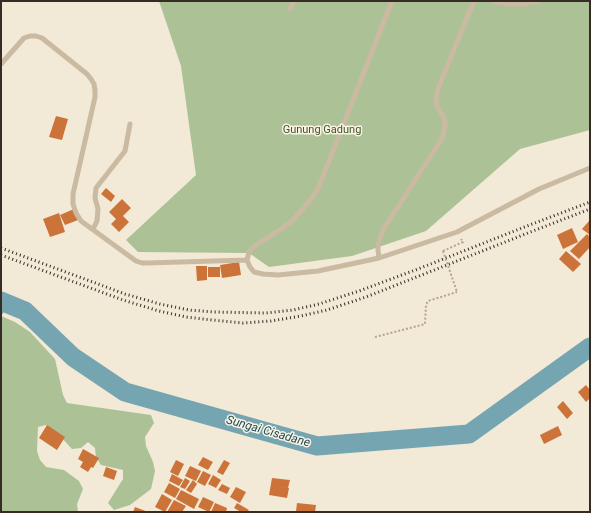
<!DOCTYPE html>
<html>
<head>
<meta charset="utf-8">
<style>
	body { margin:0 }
	#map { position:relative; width:591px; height:513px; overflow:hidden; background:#f2e9d6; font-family:Roboto,sans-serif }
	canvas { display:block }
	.frame { position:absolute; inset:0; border:2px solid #342c25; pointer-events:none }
</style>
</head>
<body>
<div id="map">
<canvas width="591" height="513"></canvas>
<div class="frame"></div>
</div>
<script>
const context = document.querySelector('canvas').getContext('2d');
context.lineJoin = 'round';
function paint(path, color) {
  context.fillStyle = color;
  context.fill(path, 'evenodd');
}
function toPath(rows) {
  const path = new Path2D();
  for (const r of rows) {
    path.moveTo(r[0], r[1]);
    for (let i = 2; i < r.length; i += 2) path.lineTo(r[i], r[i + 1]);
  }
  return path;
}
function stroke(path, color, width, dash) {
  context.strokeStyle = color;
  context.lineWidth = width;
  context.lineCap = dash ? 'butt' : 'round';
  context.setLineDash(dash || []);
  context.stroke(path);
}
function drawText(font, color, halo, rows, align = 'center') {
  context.font = font + ' Roboto,sans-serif';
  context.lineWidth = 3;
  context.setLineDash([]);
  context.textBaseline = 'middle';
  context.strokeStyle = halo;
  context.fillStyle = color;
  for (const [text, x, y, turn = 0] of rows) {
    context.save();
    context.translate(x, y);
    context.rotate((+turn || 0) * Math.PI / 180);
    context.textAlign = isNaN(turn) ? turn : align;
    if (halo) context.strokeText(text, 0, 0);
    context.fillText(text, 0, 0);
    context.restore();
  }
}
paint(toPath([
	[159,1,590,1,590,130,520,149,426,231,352,256,269,267,249,253,138,252,126,240,196,175,181,66],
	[1,316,15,322,30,332,55,359,63,395,67,403,151,415,154,423,145,437,146,446,153,462,155,471,151,489,130,505,114,510,108,503,123,479,123,470,101,465,96,457,95,448,88,442,81,448,72,449,60,436,46,425,38,427,37,451,40,460,46,467,64,470,79,481,83,489,77,504,78,512,1,512]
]), '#acc196');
paint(toPath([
	[1,294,8,296,3,314,1,313]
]), '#74a5b0');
stroke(toPath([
	[1,301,25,311,73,357,125,392,317,446,469,434,590,347]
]), '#74a5b0', 19);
paint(toPath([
	[56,116,68,119,62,140,49,137],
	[106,188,115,196,111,202,101,194],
	[122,199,131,208,123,216,129,222,119,232,111,224,116,219,109,212],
	[74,209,78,220,65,225,60,215],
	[59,213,65,232,50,237,43,219],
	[589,221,590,222,590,235,582,229],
	[572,228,578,242,563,249,557,235],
	[587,234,590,237,590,247,579,259,570,251],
	[566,251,581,264,573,272,559,259],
	[239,262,241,275,222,278,220,265],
	[196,266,207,266,207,280,197,281],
	[208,267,220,267,220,277,208,277],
	[586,385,590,390,590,398,586,402,578,392],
	[563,401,573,413,567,419,557,407],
	[47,425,65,437,57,450,39,438],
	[558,426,562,435,544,444,540,435],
	[83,449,99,458,93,468,91,467,88,472,80,467,83,462,78,459],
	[203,457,213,462,208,470,198,465],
	[176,460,184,464,178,476,170,472],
	[224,460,230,463,223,475,217,472],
	[190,466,201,471,196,481,185,476],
	[106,467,117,471,114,480,103,476],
	[203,471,211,475,205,486,197,482],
	[172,474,183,480,179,486,169,481],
	[213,475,221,480,216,488,208,484],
	[185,478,190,481,185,489,180,487],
	[272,478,290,480,288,488,279,487,289,488,287,498,269,495],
	[193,480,197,484,191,493,186,490],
	[169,483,180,489,175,498,164,492],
	[222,484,230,488,227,494,218,490],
	[236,487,246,492,240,503,230,497],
	[181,490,199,499,194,509,176,499],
	[162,494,172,500,165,512,155,507],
	[203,497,214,502,209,512,198,507],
	[174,500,186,506,182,512,167,512],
	[215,503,227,508,226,512,211,512],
	[237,503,249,510,247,512,241,512,234,508],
	[297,503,316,505,315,512,296,511],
	[135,507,148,512,133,512]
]), '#cc733a');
stroke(toPath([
	[443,251,463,242,461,239],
	[375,337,425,324,426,305,428,301,457,292]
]), '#b6a48c', 2, [2, 2]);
stroke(toPath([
	[493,1,507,4,524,4,539,1],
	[290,9,294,1],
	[1,64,24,38,30,36,36,36,42,38,87,74,91,79,94,84,95,90,95,97,73,194,73,204,76,213,81,221,136,261,142,263,147,263,247,260,249,252,252,248,281,229,292,221,312,198,318,189,392,1],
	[93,229,97,221,98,209,95,198,96,188,125,151,130,124],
	[379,258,378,250,378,244,383,230,439,143,443,136,445,124,444,118,437,106,436,101,437,94,439,86,474,1],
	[247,260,250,267,254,272,263,274,278,275,318,271,379,258,457,232,539,189,590,168]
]), '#cabaa2', 5);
stroke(toPath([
	[1,248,125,294,160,304,189,310,214,312,266,313,293,310,319,304,359,291,418,269,527,226,590,202],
	[1,255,123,300,159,311,186,317,212,320,243,323,271,321,301,316,327,310,366,297,533,231,590,209]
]), '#342c25', 3, [1, 3]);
stroke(toPath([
	[443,251,457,292]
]), '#b6a48c', 2, [2, 2]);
drawText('11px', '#3d5327', '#faf2e2', [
	["Gunung Gadung",322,130]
]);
drawText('italic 12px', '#194a57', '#faf2e2', [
	["Sungai Cisadane",268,432,16]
]);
</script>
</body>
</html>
